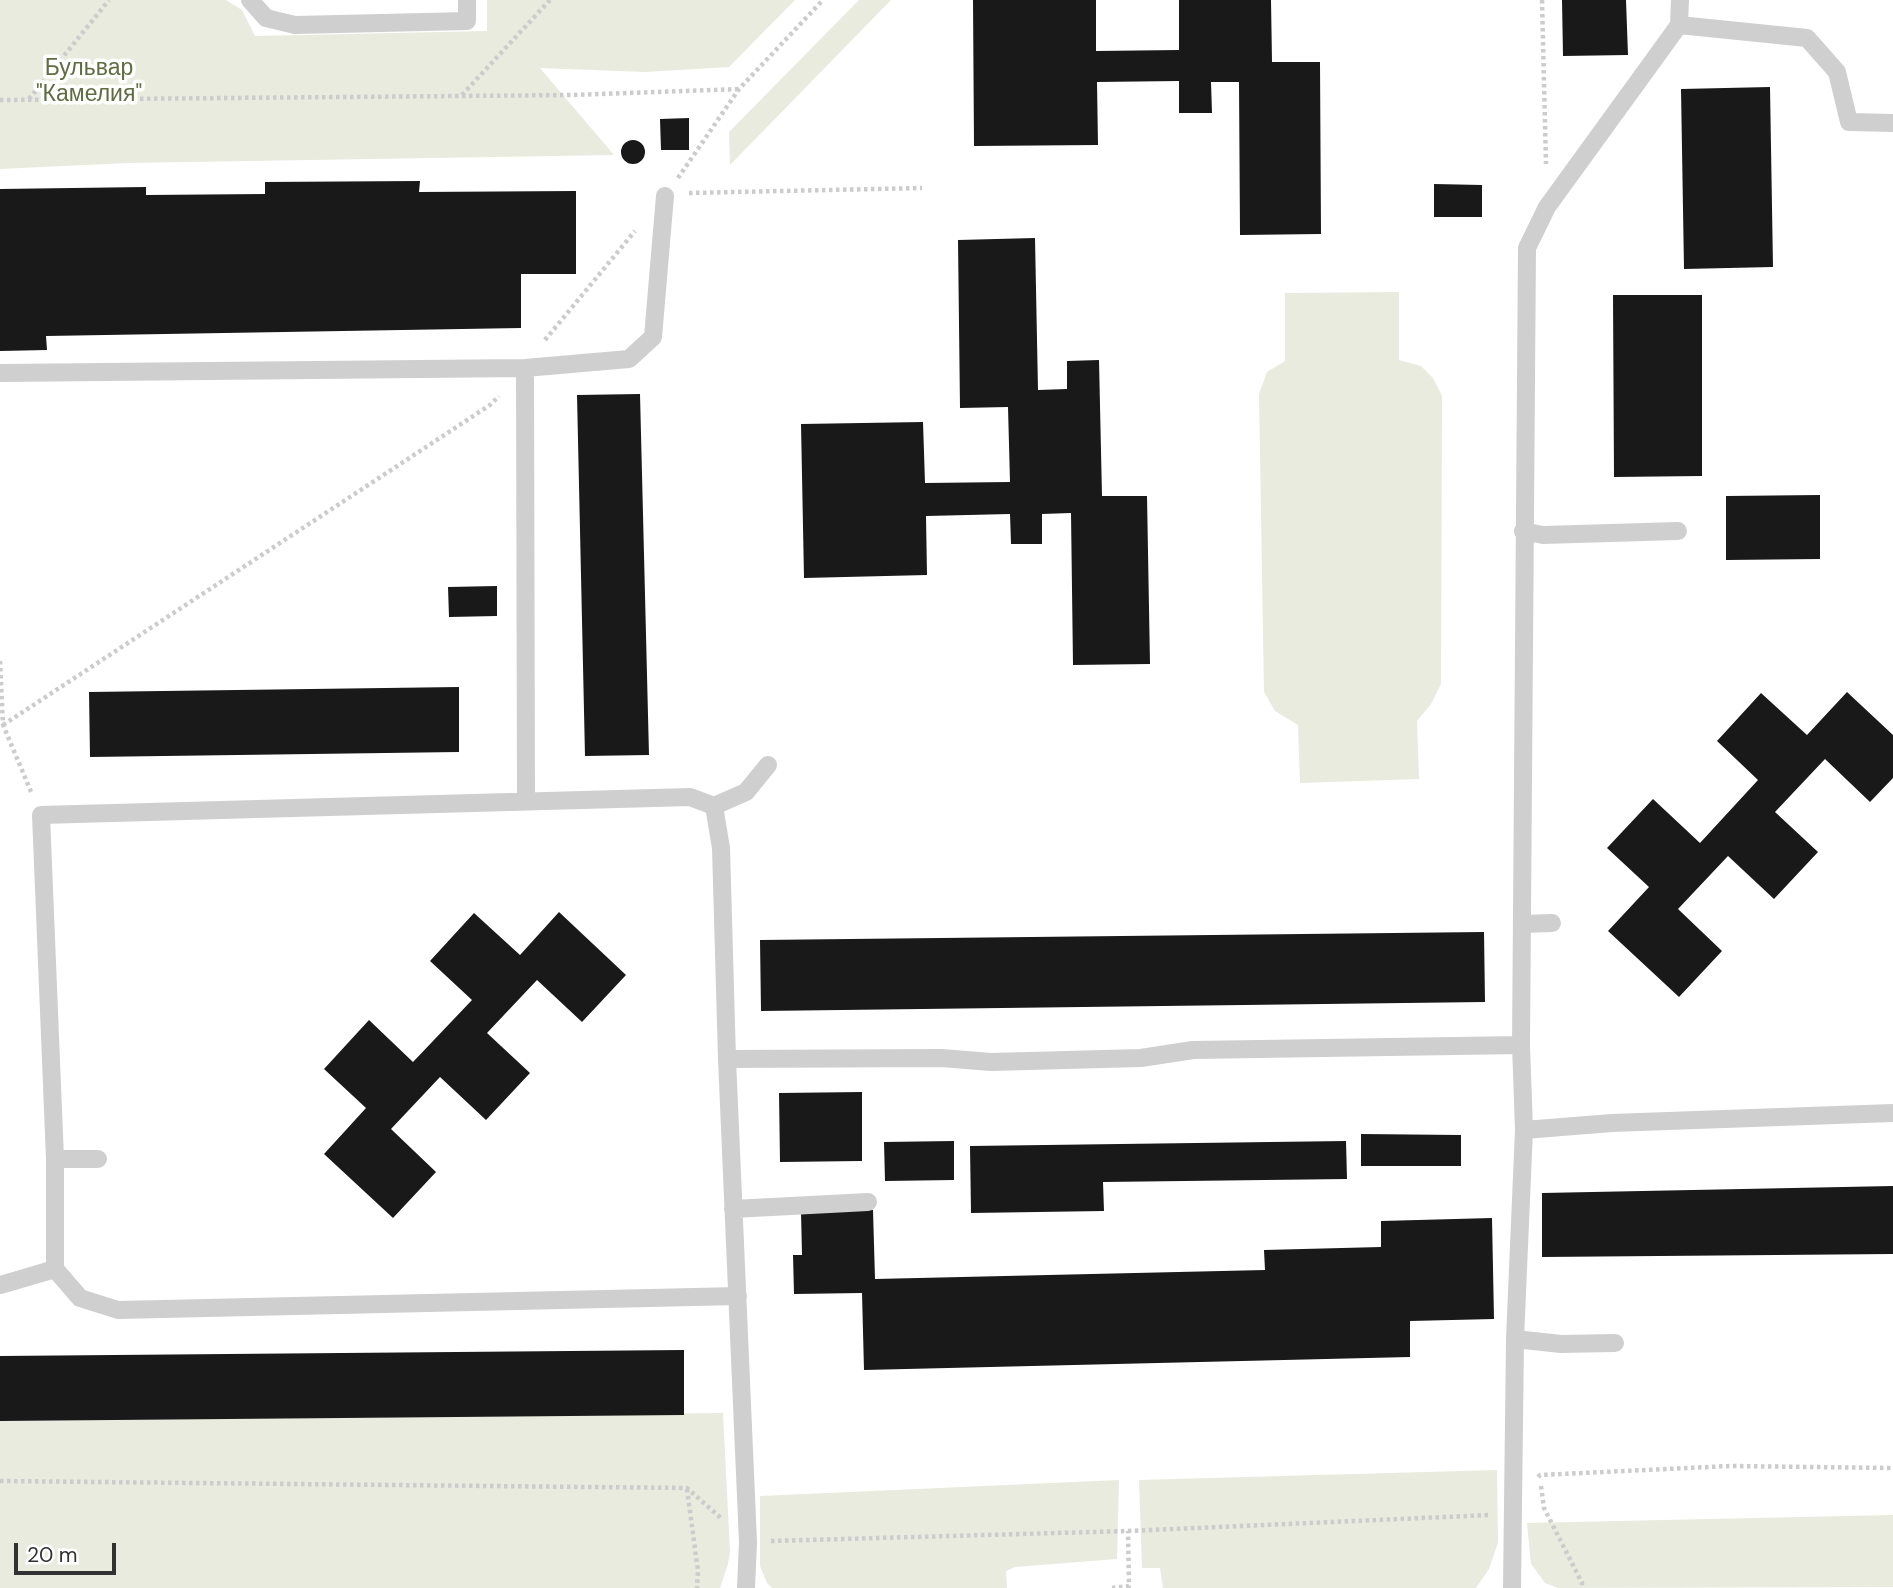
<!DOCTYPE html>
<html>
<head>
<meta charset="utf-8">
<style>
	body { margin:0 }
	#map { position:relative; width:1893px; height:1588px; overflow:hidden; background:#fff; font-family:"DM Sans",sans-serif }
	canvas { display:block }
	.scale { position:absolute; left:14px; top:1543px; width:102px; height:32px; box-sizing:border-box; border:4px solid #323232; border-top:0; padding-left:9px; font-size:21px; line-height:24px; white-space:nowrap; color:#323232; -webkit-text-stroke:5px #fff; paint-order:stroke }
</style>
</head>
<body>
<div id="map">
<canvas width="1893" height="1588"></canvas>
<div class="scale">20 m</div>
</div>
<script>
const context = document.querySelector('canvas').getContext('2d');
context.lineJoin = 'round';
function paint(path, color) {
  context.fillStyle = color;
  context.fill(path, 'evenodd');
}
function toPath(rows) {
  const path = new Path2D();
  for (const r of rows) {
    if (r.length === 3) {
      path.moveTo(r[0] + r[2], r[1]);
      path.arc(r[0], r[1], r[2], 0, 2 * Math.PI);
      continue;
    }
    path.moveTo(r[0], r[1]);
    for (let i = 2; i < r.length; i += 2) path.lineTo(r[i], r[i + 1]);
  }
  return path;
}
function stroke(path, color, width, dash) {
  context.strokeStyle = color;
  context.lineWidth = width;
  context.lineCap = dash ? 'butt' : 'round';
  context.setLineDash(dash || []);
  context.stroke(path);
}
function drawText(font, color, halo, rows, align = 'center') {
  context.font = font + ' "DM Sans",sans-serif';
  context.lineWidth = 7;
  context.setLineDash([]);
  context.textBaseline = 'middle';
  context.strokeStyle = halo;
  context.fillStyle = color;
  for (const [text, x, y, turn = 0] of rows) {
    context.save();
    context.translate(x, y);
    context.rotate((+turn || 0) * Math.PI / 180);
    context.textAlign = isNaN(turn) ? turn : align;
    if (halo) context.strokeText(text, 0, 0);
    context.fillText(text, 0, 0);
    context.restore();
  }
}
paint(toPath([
	[0,0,226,0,242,10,255,36,487,31,487,0,795,0,729,67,645,72,540,68,614,155,127,163,0,169],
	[859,0,891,0,730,165,729,132],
	[1399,292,1399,360,1421,366,1433,378,1442,396,1441,684,1431,704,1417,721,1419,779,1300,783,1298,725,1275,711,1264,692,1259,394,1267,372,1285,361,1285,293],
	[723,1413,730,1552,728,1564,720,1588,0,1588,0,1421],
	[1497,1470,1498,1543,1489,1569,1476,1588,1163,1588,1160,1568,1142,1568,1139,1480],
	[1119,1480,1117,1559,1015,1567,1006,1571,1007,1588,772,1588,767,1583,760,1566,760,1496],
	[1893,1515,1893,1587,1558,1588,1545,1583,1531,1564,1527,1523]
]), '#e8ebde');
paint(toPath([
	[973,0,1096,0,1096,51,1179,50,1179,0,1271,0,1272,62,1320,62,1321,234,1240,235,1239,82,1211,82,1212,113,1179,113,1179,81,1097,82,1098,145,974,146],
	[1562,0,1626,0,1628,55,1563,56],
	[1770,87,1773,267,1684,269,1681,89],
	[689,118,689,150,661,150,660,119],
	[633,152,12],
	[420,181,419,192,576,191,576,274,521,274,521,328,46,336,47,350,0,351,0,189,146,187,146,195,265,194,265,182],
	[1434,184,1482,185,1482,217,1434,217],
	[1035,238,1038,390,1067,389,1067,361,1099,360,1102,496,1147,496,1150,664,1073,665,1071,513,1042,514,1042,544,1011,544,1010,514,926,516,927,575,804,578,801,424,923,422,925,483,1010,482,1008,407,960,408,958,240],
	[1613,295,1702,295,1702,476,1614,477],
	[640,394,649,755,585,756,577,395],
	[1820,495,1820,559,1726,560,1726,496],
	[497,586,497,616,449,617,448,587],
	[459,687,459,752,90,757,89,692],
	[1847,692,1893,735,1893,778,1870,802,1825,759,1775,812,1818,852,1774,899,1728,856,1678,909,1722,951,1679,997,1608,931,1649,887,1607,848,1653,799,1700,843,1758,780,1717,741,1761,693,1807,735],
	[559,912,626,975,582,1022,537,980,487,1033,530,1073,486,1120,440,1077,391,1129,436,1172,393,1218,324,1154,366,1108,324,1069,369,1020,413,1062,472,1000,430,961,474,913,520,955],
	[1484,932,1485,1002,761,1011,760,940],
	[862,1092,862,1161,780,1162,779,1093],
	[1361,1134,1461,1135,1461,1166,1361,1166],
	[954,1141,954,1180,885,1181,884,1142],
	[1346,1141,1347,1179,1103,1182,1104,1211,971,1213,970,1146],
	[1893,1186,1893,1254,1542,1257,1542,1193],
	[873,1210,875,1279,1265,1270,1264,1250,1381,1247,1381,1221,1492,1218,1494,1319,1410,1321,1410,1357,864,1370,862,1293,794,1294,793,1255,802,1255,801,1212],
	[684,1350,684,1415,0,1421,0,1356]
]), '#191919');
stroke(toPath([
	[1542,0,1546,164],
	[462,95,550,0],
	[29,99,109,0],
	[0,100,572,95,739,89],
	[678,178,739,89,823,0],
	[689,193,922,188],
	[545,340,635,231],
	[0,661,3,725,32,794],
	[3,725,490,405,499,396],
	[1538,1477,1540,1475,1730,1466,1893,1468],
	[0,1481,687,1488,722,1519],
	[1541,1486,1544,1508,1582,1583,1582,1588],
	[687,1489,698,1571,697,1588],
	[771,1541,1128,1531,1490,1515],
	[1112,1588,1129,1586,1128,1531]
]), '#ccc', 4.5, [3.5, 3.5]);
stroke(toPath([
	[250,0,266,18,295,25,467,21,467,0],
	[1679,25,1807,38,1837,72,1849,122,1893,123],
	[525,368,526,800],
	[0,373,525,368,629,359,653,337,665,196],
	[1523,531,1543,535,1678,531],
	[714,806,746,792,768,765],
	[1523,924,1552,923],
	[727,1059,941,1058,991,1062,1141,1058,1193,1050,1521,1045],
	[1524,1130,1612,1123,1893,1113],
	[55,1159,98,1159],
	[733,1209,868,1202],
	[55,1269,55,1159,41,815,690,797,714,806,721,848,727,1059,748,1542,746,1588],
	[0,1285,55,1269,80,1298,118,1310,738,1296],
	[1515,1339,1561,1344,1615,1343],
	[1512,1588,1515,1339,1524,1130,1521,1045,1527,248,1547,207,1679,25,1680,0]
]), '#cfcfcf', 18);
drawText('23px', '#5f6d40', '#fff', [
	["Бульвар",89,69],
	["\"Камелия\"",89,95]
]);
</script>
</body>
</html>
